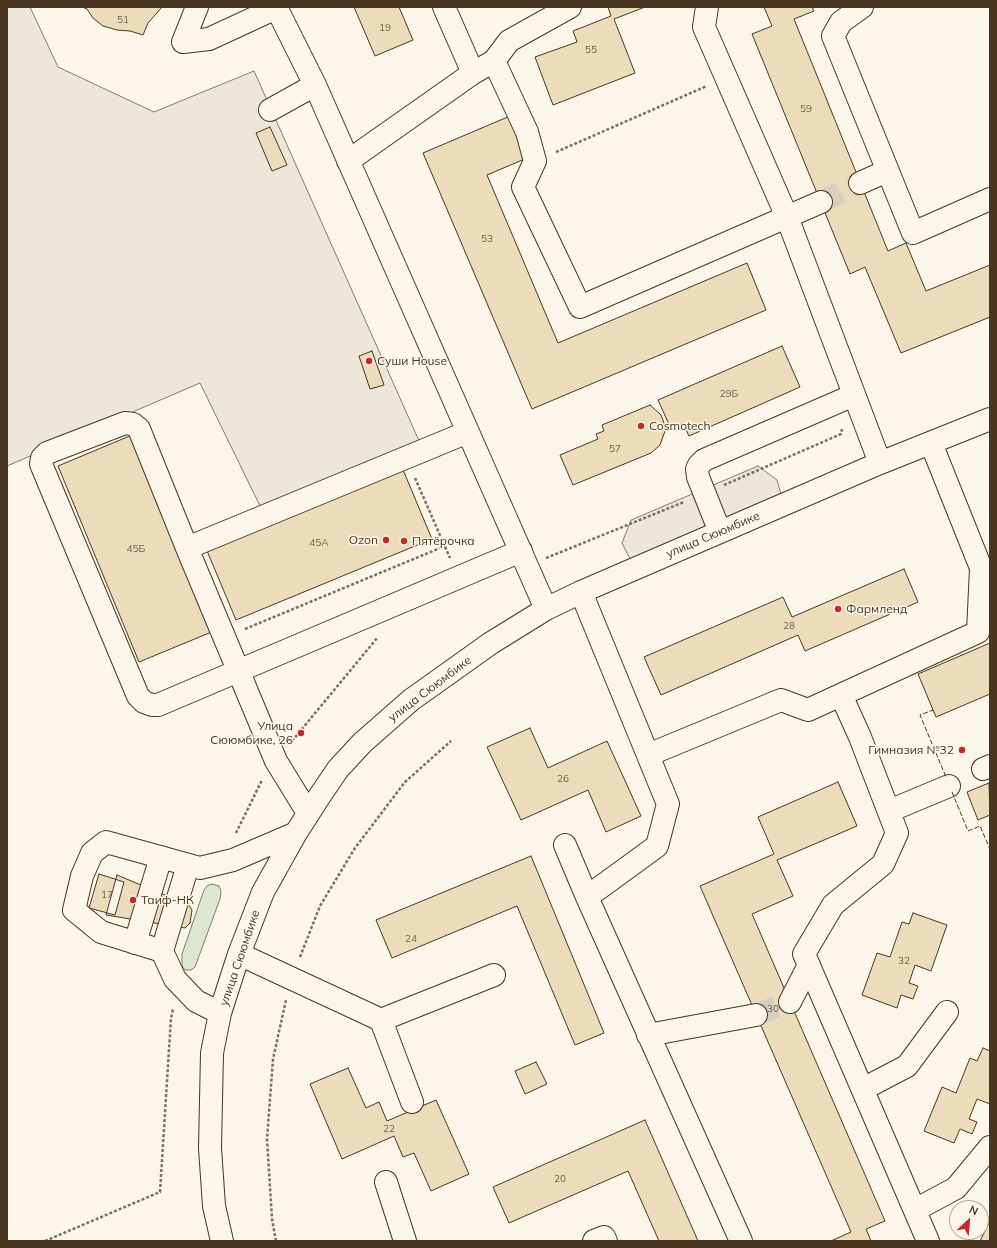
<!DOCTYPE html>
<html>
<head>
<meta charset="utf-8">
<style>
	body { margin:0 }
	#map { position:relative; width:997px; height:1248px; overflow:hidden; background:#fbf6e9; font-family:Mulish,sans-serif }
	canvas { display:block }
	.frame { position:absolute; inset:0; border:8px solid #4a3520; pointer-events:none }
	.north { position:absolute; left:949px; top:1200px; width:40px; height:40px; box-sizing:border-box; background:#fbf6e9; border:1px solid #b4a999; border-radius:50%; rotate:26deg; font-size:11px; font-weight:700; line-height:16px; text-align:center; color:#4a3520 }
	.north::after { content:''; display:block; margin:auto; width:14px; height:18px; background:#c62828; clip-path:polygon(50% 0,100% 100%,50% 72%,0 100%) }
</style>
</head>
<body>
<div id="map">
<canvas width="997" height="1248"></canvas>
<div class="frame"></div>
<div class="north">N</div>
</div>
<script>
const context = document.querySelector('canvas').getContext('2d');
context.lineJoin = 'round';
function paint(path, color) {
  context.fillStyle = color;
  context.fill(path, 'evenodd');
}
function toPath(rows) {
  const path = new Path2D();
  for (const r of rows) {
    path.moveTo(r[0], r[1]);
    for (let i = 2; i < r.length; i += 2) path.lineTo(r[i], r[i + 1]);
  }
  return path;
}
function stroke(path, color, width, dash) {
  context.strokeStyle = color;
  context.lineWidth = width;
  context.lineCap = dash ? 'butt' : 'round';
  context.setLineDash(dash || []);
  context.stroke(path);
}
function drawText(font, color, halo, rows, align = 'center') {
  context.font = font + ' Mulish,sans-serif';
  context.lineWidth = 3;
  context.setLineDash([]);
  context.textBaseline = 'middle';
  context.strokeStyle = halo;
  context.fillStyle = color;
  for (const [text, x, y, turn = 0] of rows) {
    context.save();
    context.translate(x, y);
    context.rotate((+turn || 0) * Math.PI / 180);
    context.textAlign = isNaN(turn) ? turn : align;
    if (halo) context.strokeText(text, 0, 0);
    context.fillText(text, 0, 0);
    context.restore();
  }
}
const green = toPath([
	[212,884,219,886,221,891,220,899,195,967,191,970,185,970,182,966,182,954,204,890,207,886,212,884]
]);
paint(green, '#dce7d0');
stroke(green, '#887966', 1);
const parking = toPath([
	[7,7,30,7,58,67,154,112,254,71,420,443,263,512,200,383,7,466,7,7],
	[758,466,777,480,781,494,630,559,622,543,631,520,758,466]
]);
paint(parking, '#ede7d9');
stroke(parking, '#887966', 1);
const building = toPath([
	[82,7,162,7,148,23,143,35,130,31,117,30,103,26,93,18,87,9,82,7],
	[354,7,399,7,413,40,375,56,354,7],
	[608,7,645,7,614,19,635,73,553,105,535,57,577,42,573,31,611,16,608,7],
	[764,7,812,7,814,11,794,19,888,251,906,243,926,291,990,265,990,317,901,353,865,267,850,274,752,34,772,26,764,7],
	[510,116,527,158,487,175,558,343,747,263,766,310,532,409,423,153,510,116],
	[270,127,287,165,272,171,256,133,270,127],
	[782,346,800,387,689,436,683,423,671,429,658,400,782,346],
	[372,351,384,385,370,389,359,356,372,351],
	[650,405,661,415,664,423,665,431,660,445,651,453,573,485,560,455,598,439,596,434,604,431,602,425,650,405],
	[132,435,214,631,139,662,58,466,132,435],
	[401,465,432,539,236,620,205,546,401,465],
	[904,569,918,602,805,651,798,635,661,695,644,657,783,597,792,617,904,569],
	[990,643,990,694,936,717,918,674,990,643],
	[530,728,548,768,607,741,641,816,606,832,588,790,521,820,487,747,530,728],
	[838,782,857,826,777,860,793,896,752,914,885,1221,866,1229,871,1241,831,1241,851,1232,700,886,774,854,758,817,838,782],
	[989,783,990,815,978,820,967,792,989,783],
	[531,856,604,1033,575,1045,517,906,392,958,376,920,531,856],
	[99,874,124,882,115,915,89,908,99,874],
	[117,875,189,905,192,910,190,923,185,928,106,915,117,875],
	[913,913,947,925,931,971,915,965,909,983,918,986,913,999,901,995,897,1008,862,995,877,953,890,957,902,922,909,924,913,913],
	[983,1048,990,1051,990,1104,977,1099,969,1119,977,1122,972,1134,960,1129,954,1143,924,1131,942,1087,956,1093,970,1058,977,1061,983,1048],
	[536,1062,547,1084,525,1094,515,1071,536,1062],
	[348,1068,366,1108,379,1102,387,1121,436,1100,469,1174,431,1191,414,1153,403,1157,394,1136,342,1159,310,1084,348,1068],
	[645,1120,698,1241,659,1241,628,1171,509,1223,493,1187,645,1120],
	[990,1221,990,1241,980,1241,990,1221]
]);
paint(building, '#ecdcbc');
stroke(building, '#4a3520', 1);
stroke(toPath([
	[821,202,860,183],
	[756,1015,790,1002]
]), '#d8cfc1', 22, [22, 11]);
const minor = toPath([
	[197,7,183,42,209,39,276,8],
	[276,7,315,85,546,609],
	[707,7,704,27,787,217,880,463],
	[862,7,841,22,833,36,913,233,990,199],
	[494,61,509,41,570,7],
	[473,73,494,61,527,132,535,161,523,187,580,307,821,202],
	[270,110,315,85],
	[348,161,473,73,444,7],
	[860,183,887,171],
	[720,532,698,477,697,469,699,465,704,460,854,395],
	[187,548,139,429,133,424,125,423,47,453,42,458,41,464,138,696,144,702,152,705,158,705,521,551],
	[581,592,668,804,657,846,587,897,741,1241],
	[841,695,860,737,897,833,883,864,833,905,804,954,928,1241],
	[648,755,781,700,808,710,978,632,981,568,931,443],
	[983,769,990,766],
	[889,811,949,786],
	[308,813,276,761,187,548,468,432],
	[565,845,587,897],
	[188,865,162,951,175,979,196,1001,220,1013],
	[135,943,161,857],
	[162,951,101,932,74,910,82,876,92,853,106,842,200,868,233,860,296,833],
	[239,954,381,1020,494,975],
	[790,1002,809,965],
	[381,1020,412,1102],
	[648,1035,756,1015],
	[863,1089,907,1066,947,1012],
	[386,1182,405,1241],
	[915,1210,956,1188,990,1147],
	[222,1241,214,1206,210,1148,212,1053,220,1013,239,954,263,892,296,833,319,797,338,769,362,743,411,700,491,643,546,609,581,592,880,463,990,419],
	[594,1241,604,1237,606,1241]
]);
stroke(minor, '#4a3520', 24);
stroke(toPath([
	[556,152,707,86],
	[415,478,450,558],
	[724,485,841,434,842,429],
	[546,558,684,502],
	[245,629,445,546],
	[292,741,378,637],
	[236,833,262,780],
	[300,957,320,906,355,848,405,782,451,741],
	[45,1241,160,1192,171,1018,173,1009],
	[276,1241,272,1219,267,1139,273,1059,286,1000]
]), '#7f6f5c', 2.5, [3, 2]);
stroke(minor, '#fbf6e9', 22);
stroke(toPath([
	[932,709,933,710,920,715,946,777],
	[952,792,968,831,980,826,990,849]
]), '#4a3520', 1, [5, 2]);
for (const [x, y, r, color] of [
	[369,361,4,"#c62828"],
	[641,426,4,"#c62828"],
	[386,540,4,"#c62828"],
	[404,541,4,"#c62828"],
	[838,609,4,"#c62828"],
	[301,733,4,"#c62828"],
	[962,750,4,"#c62828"],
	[133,900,4,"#c62828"]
]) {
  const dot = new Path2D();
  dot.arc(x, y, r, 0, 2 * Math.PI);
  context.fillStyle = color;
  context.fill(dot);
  stroke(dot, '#fbf6e9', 1.5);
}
drawText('10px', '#725f47', null, [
	["51",123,20],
	["19",385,28],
	["55",591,50],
	["59",806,109],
	["53",487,239],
	["29Б",729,394],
	["57",615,449],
	["45А",319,543],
	["45Б",136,549],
	["28",789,626],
	["26",563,779],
	["17",107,895],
	["24",411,939],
	["32",904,961],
	["30",773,1009],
	["22",389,1129],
	["20",560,1179]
]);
drawText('12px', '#4a3520', '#fbf6e9', [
	["Суши House",377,361],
	["Cosmotech",649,426],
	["Ozon",378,540,"right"],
	["Пятёрочка",412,541],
	["Фармленд",846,609],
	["Улица",293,726,"right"],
	["Сююмбике, 26",293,740,"right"],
	["Гимназия №32",954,750,"right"],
	["Таиф-НК",141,900]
], 'left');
drawText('12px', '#4a3520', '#fbf6e9', [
	["улица Сююмбике",713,535,-23],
	["улица Сююмбике",430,689,-37],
	["улица Сююмбике",240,958,-71]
]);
</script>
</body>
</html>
